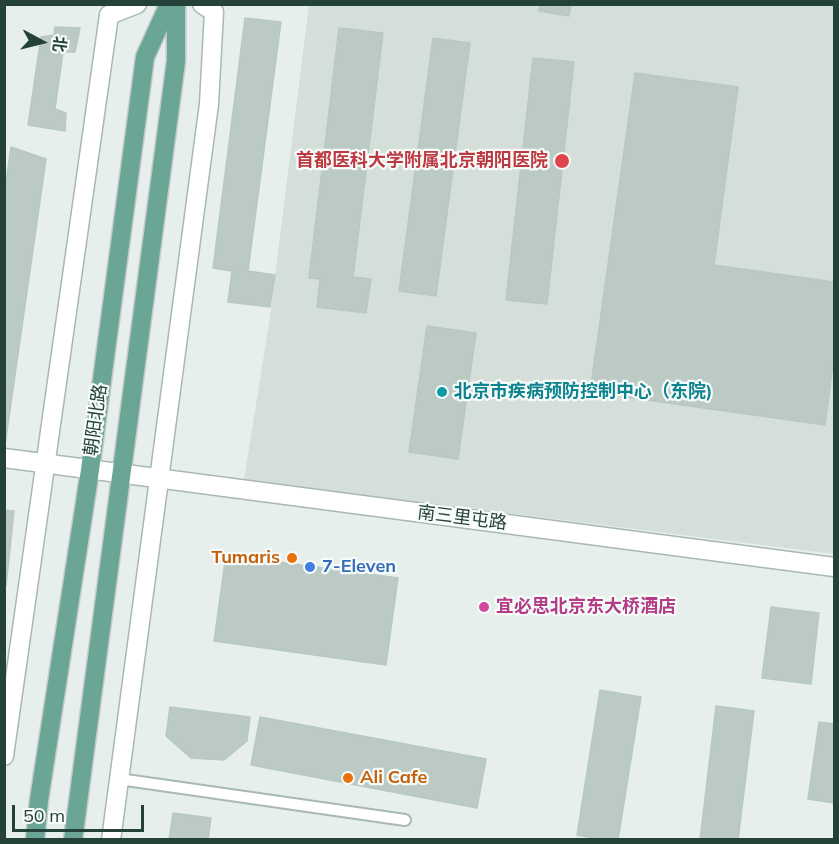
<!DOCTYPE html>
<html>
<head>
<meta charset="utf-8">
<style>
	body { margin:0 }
	#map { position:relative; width:839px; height:844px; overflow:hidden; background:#e6efeb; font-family:Mulish,"Noto Sans SC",sans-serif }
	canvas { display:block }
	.frame { position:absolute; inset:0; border:6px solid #24423a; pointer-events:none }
	.north { position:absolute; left:12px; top:12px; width:60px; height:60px; -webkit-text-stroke:4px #f7fbf9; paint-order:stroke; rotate:97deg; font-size:16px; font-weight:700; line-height:24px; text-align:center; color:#24423a }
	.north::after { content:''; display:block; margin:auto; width:21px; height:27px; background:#24423a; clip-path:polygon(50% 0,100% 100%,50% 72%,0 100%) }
	.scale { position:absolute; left:12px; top:805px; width:132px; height:27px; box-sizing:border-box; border:3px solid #24423a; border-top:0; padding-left:8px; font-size:18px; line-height:21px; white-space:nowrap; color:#24423a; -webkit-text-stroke:4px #f7fbf9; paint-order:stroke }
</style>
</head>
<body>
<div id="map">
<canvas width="839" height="844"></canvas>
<div class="frame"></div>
<div class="north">北</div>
<div class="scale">50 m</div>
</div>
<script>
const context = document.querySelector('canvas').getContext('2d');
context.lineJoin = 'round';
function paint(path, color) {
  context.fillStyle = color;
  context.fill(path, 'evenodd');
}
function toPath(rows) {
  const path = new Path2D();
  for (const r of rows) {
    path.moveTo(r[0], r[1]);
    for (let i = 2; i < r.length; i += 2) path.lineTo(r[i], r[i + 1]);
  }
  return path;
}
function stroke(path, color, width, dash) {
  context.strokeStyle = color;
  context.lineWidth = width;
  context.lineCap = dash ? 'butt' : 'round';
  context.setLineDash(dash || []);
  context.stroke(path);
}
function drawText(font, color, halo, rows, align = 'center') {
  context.font = font + ' Mulish,"Noto Sans SC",sans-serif';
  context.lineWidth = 4.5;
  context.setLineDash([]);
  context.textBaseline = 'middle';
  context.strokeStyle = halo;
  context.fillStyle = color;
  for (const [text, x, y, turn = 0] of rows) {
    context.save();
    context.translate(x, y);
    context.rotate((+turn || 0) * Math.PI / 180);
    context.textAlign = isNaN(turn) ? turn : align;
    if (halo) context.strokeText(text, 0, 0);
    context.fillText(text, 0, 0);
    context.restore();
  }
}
paint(toPath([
	[309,5,834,5,834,554,244,480,270,317]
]), '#d4dfda');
const building = toPath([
	[540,4,571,4,569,16,539,11,540,4],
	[245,18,281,22,248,271,275,275,270,307,228,302,232,271,213,268,245,18],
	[55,27,80,28,75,52,63,52,55,109,66,113,65,131,28,125,41,37,54,35,55,27],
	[339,28,383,33,353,277,371,279,366,313,317,307,320,279,309,278,339,28],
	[433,38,470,43,436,296,399,291,433,38],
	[533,58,574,62,547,304,506,300,533,58],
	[635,73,738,87,714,265,834,282,834,356,825,425,590,392,635,73],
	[11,147,46,159,5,445,4,196,11,147],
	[427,326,476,333,458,459,409,452,427,326],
	[4,510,14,511,6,586,4,586,4,510],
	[226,555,398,578,386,665,214,641,226,555],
	[771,607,819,613,811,684,762,678,771,607],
	[600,690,641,697,618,840,605,840,577,835,600,690],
	[716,706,754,711,738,840,700,840,716,706],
	[170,707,250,717,247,741,224,760,191,758,166,736,170,707],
	[260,717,486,759,477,808,251,765,260,717],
	[819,722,834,724,834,803,808,799,819,722],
	[173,813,211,818,208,840,169,840,173,813]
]);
paint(building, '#bbcac4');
stroke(building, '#b8c9c2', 1.5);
const service = toPath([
	[119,779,405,820]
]);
const minor = toPath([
	[4,756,109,15,137,4],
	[111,840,209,104,214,12,202,4]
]);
const tertiary = toPath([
	[4,458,834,567]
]);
const primary = toPath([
	[35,840,39,800,90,470,145,57,169,4],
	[73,840,176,61,176,4]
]);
stroke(service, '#a8b8b2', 14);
stroke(minor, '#a8b8b2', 21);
stroke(tertiary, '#a8b8b2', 21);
stroke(primary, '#c2cac8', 21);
stroke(service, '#fff', 10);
stroke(minor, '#fff', 18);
stroke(tertiary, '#fff', 18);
stroke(primary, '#6aa596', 18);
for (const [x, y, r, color] of [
	[562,161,8,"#e0444e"],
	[442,392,6,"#0f9aa8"],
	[292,558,6,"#e8710a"],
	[310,567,6,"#3f7fe0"],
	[484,607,6,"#d1479c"],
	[348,778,6,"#e8710a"]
]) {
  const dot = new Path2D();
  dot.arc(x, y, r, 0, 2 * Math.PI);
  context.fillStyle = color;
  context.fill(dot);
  stroke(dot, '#f7fbf9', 2);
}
drawText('bold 18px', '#be3a42', '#f7fbf9', [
	["首都医科大学附属北京朝阳医院",548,161]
], 'right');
drawText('bold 18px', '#0d838f', '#f7fbf9', [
	["北京市疾病预防控制中心（东院)",454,392]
], 'left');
drawText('18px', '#24423a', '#f7fbf9', [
	["朝阳北路",96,420,-82],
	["南三里屯路",462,518,7]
]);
drawText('bold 18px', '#c56008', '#f7fbf9', [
	["Tumaris",280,558],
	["Ali Cafe",360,778,"left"]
], 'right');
drawText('bold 18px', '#366cbe', '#f7fbf9', [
	["7-Eleven",322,567]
], 'left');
drawText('bold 18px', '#b23c85', '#f7fbf9', [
	["宜必思北京东大桥酒店",496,607]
], 'left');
</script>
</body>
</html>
